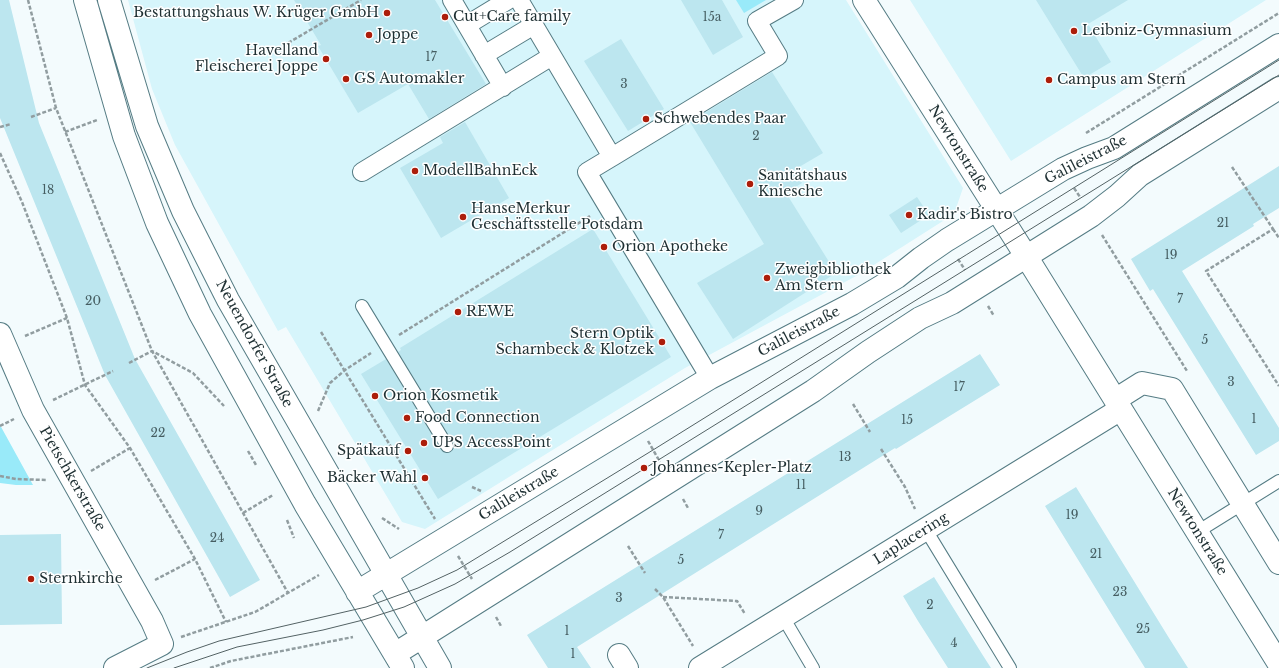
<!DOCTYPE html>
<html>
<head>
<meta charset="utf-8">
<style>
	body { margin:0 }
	canvas { display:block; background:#f3fbfd }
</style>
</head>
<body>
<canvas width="1279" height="668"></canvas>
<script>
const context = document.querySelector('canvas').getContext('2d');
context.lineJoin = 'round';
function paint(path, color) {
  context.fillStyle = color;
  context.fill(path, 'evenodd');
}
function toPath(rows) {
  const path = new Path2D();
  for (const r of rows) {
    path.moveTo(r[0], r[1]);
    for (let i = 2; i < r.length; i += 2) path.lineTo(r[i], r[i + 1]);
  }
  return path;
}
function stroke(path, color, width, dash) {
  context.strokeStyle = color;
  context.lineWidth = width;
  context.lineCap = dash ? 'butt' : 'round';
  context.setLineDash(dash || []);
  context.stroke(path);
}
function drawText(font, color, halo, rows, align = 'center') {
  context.font = font + ' "Libre Baskerville",serif';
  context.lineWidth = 3;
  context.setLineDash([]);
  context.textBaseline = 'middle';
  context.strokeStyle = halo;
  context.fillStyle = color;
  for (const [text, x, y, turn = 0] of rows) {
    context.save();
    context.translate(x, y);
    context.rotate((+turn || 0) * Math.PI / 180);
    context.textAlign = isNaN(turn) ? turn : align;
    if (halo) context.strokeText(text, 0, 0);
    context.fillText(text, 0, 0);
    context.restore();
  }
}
paint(toPath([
	[128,0,846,0,963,188,954,214,858,275,685,368,425,529,402,522,286,327,278,331,175,145,152,89],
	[910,0,1266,0,1011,161]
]), '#d6f5fb');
paint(toPath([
	[736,0,766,0,744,13],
	[0,425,33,485,16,485,0,483]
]), '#99eaf9');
paint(toPath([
	[0,0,9,0,39,123,135,359,260,580,230,597,105,375,0,118],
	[294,0,435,0,486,84,429,119,408,84,358,113,318,46,321,45],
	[681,0,722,0,743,37,713,55],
	[1036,0,1128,0,1088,24,1111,62,1084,78],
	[621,39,664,109,628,131,584,61],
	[772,72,823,153,794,170,802,183,786,193,836,273,733,339,697,283,764,244,690,122],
	[465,122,509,198,441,238,400,168,443,143,440,137],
	[1279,166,1279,208,1253,224,1254,226,1182,271,1279,428,1279,441,1256,455,1153,289,1150,291,1131,259],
	[917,197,929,215,901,233,889,215],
	[593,229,671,357,438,499,361,374,386,359,441,450,447,453,451,452,454,446,453,442,398,352,401,350,400,348],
	[980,354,1000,385,896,449,895,448,577,647,591,668,548,668,527,635],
	[1076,487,1169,638,1188,668,1145,668,1117,623,1045,506],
	[61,534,62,624,0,625,0,535],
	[934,577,982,654,991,668,948,668,918,621,903,596]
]), '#bce6ef');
const service = toPath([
	[362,306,447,446],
	[926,530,1010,668],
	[1197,532,1279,481],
	[783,617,813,668]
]);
const pedestrian = toPath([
	[452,0,503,87],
	[519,0,612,157,587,172,710,378],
	[467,25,508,0],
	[484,55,534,25],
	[612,157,778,56,757,21,794,0],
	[362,172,552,56]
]);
const minor = toPath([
	[864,0,1026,256,1279,664],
	[0,334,33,410,152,621,162,644,115,668],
	[1115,400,1142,383,1172,389,1279,563],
	[619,655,627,668],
	[700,668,1121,409]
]);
const tertiary = toPath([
	[85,0,124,136,157,223,200,314,305,504,403,668],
	[109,0,147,126,183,211,228,300,440,668],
	[357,592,710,378,852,304,897,277,921,258,947,240,1063,169,1087,158,1114,148,1279,45],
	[395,654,813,391,868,352,920,318,952,303,1091,216,1117,196,1140,175,1279,88]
]);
stroke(service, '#557c84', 14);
stroke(pedestrian, '#557c84', 20);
stroke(minor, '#557c84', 24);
stroke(tertiary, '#557c84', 24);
stroke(toPath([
	[28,0,56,108,152,351,288,593],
	[283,46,361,0],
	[31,117,56,108],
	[0,127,11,124],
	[65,132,97,120],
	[1086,133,1279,13],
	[0,153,22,202,67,318,85,385,130,448,195,559,226,622],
	[1232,167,1273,229,1206,271,1279,386],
	[1074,188,1080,197],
	[1273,229,1279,238],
	[1102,235,1187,371],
	[958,259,965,270],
	[988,306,994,316],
	[321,332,435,519],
	[399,335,590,216],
	[25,336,67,318],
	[129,363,152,351,193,373,224,406],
	[53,400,113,371],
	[853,404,870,432],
	[318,411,330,383,345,370,371,353],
	[0,426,14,419],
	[648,441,660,462],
	[881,449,905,487,915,509],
	[248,451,256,465],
	[91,471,130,448],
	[0,476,16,479,47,480],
	[472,487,481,491],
	[683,499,688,508],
	[243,513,273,495],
	[382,518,399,529],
	[287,520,294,538],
	[628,546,645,573],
	[458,556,472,579],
	[155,580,195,559],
	[655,589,663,597,693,646],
	[663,597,737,601,745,614],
	[496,617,501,626],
	[181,637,255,612,319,575],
	[210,668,231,661,353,637]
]), '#919da0', 2.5, [4, 2]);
stroke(service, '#fff', 12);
stroke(pedestrian, '#fff', 18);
stroke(minor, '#fff', 22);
stroke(tertiary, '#fff', 22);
stroke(toPath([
	[147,668,187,652,219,641,366,607,418,588,457,570,653,450,1279,60],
	[174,668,237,647,323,630,363,620,404,607,455,584,510,552,1279,75]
]), '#536264', 1);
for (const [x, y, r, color] of [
	[387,13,4,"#ac1d0a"],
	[445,17,4,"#ac1d0a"],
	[1074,31,4,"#ac1d0a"],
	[369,35,4,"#ac1d0a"],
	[326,59,4,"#ac1d0a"],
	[346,79,4,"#ac1d0a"],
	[1049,80,4,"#ac1d0a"],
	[646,119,4,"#ac1d0a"],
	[415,171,4,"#ac1d0a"],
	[750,184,4,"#ac1d0a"],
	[909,215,4,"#ac1d0a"],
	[463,217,4,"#ac1d0a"],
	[604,247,4,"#ac1d0a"],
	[767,278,4,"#ac1d0a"],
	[458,312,4,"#ac1d0a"],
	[662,342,4,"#ac1d0a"],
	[375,396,4,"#ac1d0a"],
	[407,418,4,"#ac1d0a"],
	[424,443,4,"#ac1d0a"],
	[408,451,4,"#ac1d0a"],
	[644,468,4,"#ac1d0a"],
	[425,478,4,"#ac1d0a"],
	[31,579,4,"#ac1d0a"]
]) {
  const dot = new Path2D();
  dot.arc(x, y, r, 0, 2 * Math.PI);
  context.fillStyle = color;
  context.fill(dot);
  stroke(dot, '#fff', 1.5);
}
drawText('12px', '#465e62', null, [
	["15a",712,18],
	["17",431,58],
	["3",624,85],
	["2",756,137],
	["18",48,191],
	["21",1223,224],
	["19",1171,256],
	["7",1180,300],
	["20",93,302],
	["5",1205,341],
	["3",1231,383],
	["17",959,388],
	["1",1254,420],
	["15",907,421],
	["22",158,434],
	["13",845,458],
	["11",801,486],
	["9",759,512],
	["19",1072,516],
	["7",721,536],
	["24",217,539],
	["21",1096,555],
	["5",681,561],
	["23",1120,593],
	["3",619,599],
	["2",930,606],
	["25",1143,630],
	["1",567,632],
	["4",954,644],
	["1",573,655]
]);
drawText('14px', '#1f3033', '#fff', [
	["Bestattungshaus W. Krüger GmbH",379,13,"right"],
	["Cut+Care family",453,17],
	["Leibniz-Gymnasium",1082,31],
	["Joppe",377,35],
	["Havelland",318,51,"right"],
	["Fleischerei Joppe",318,67,"right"],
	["GS Automakler",354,79],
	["Campus am Stern",1057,80],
	["Schwebendes Paar",654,119],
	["ModellBahnEck",423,171],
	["Sanitätshaus",758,176],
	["Kniesche",758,192],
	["HanseMerkur",471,209],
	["Geschäftsstelle Potsdam",471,225],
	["Kadir's Bistro",917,215],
	["Orion Apotheke",612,247],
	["Zweigbibliothek",775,270],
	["Am Stern",775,286],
	["REWE",466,312],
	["Stern Optik",654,334,"right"],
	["Scharnbeck & Klotzek",654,350,"right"],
	["Orion Kosmetik",383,396],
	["Food Connection",415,418],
	["UPS AccessPoint",432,443],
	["Spätkauf",400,451,"right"],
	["Johannes-Kepler-Platz",652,468],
	["Bäcker Wahl",417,478,"right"],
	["Sternkirche",39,579]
], 'left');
drawText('14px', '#1f3033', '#fff', [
	["Newtonstraße",958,149,58],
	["Galileistraße",1086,160,-27],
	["Galileistraße",799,332,-28],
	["Neuendorfer Straße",254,344,61],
	["Pietschkerstraße",72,479,60],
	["Galileistraße",519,494,-31],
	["Newtonstraße",1197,532,58],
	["Laplacering",911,539,-32]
]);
</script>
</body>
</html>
